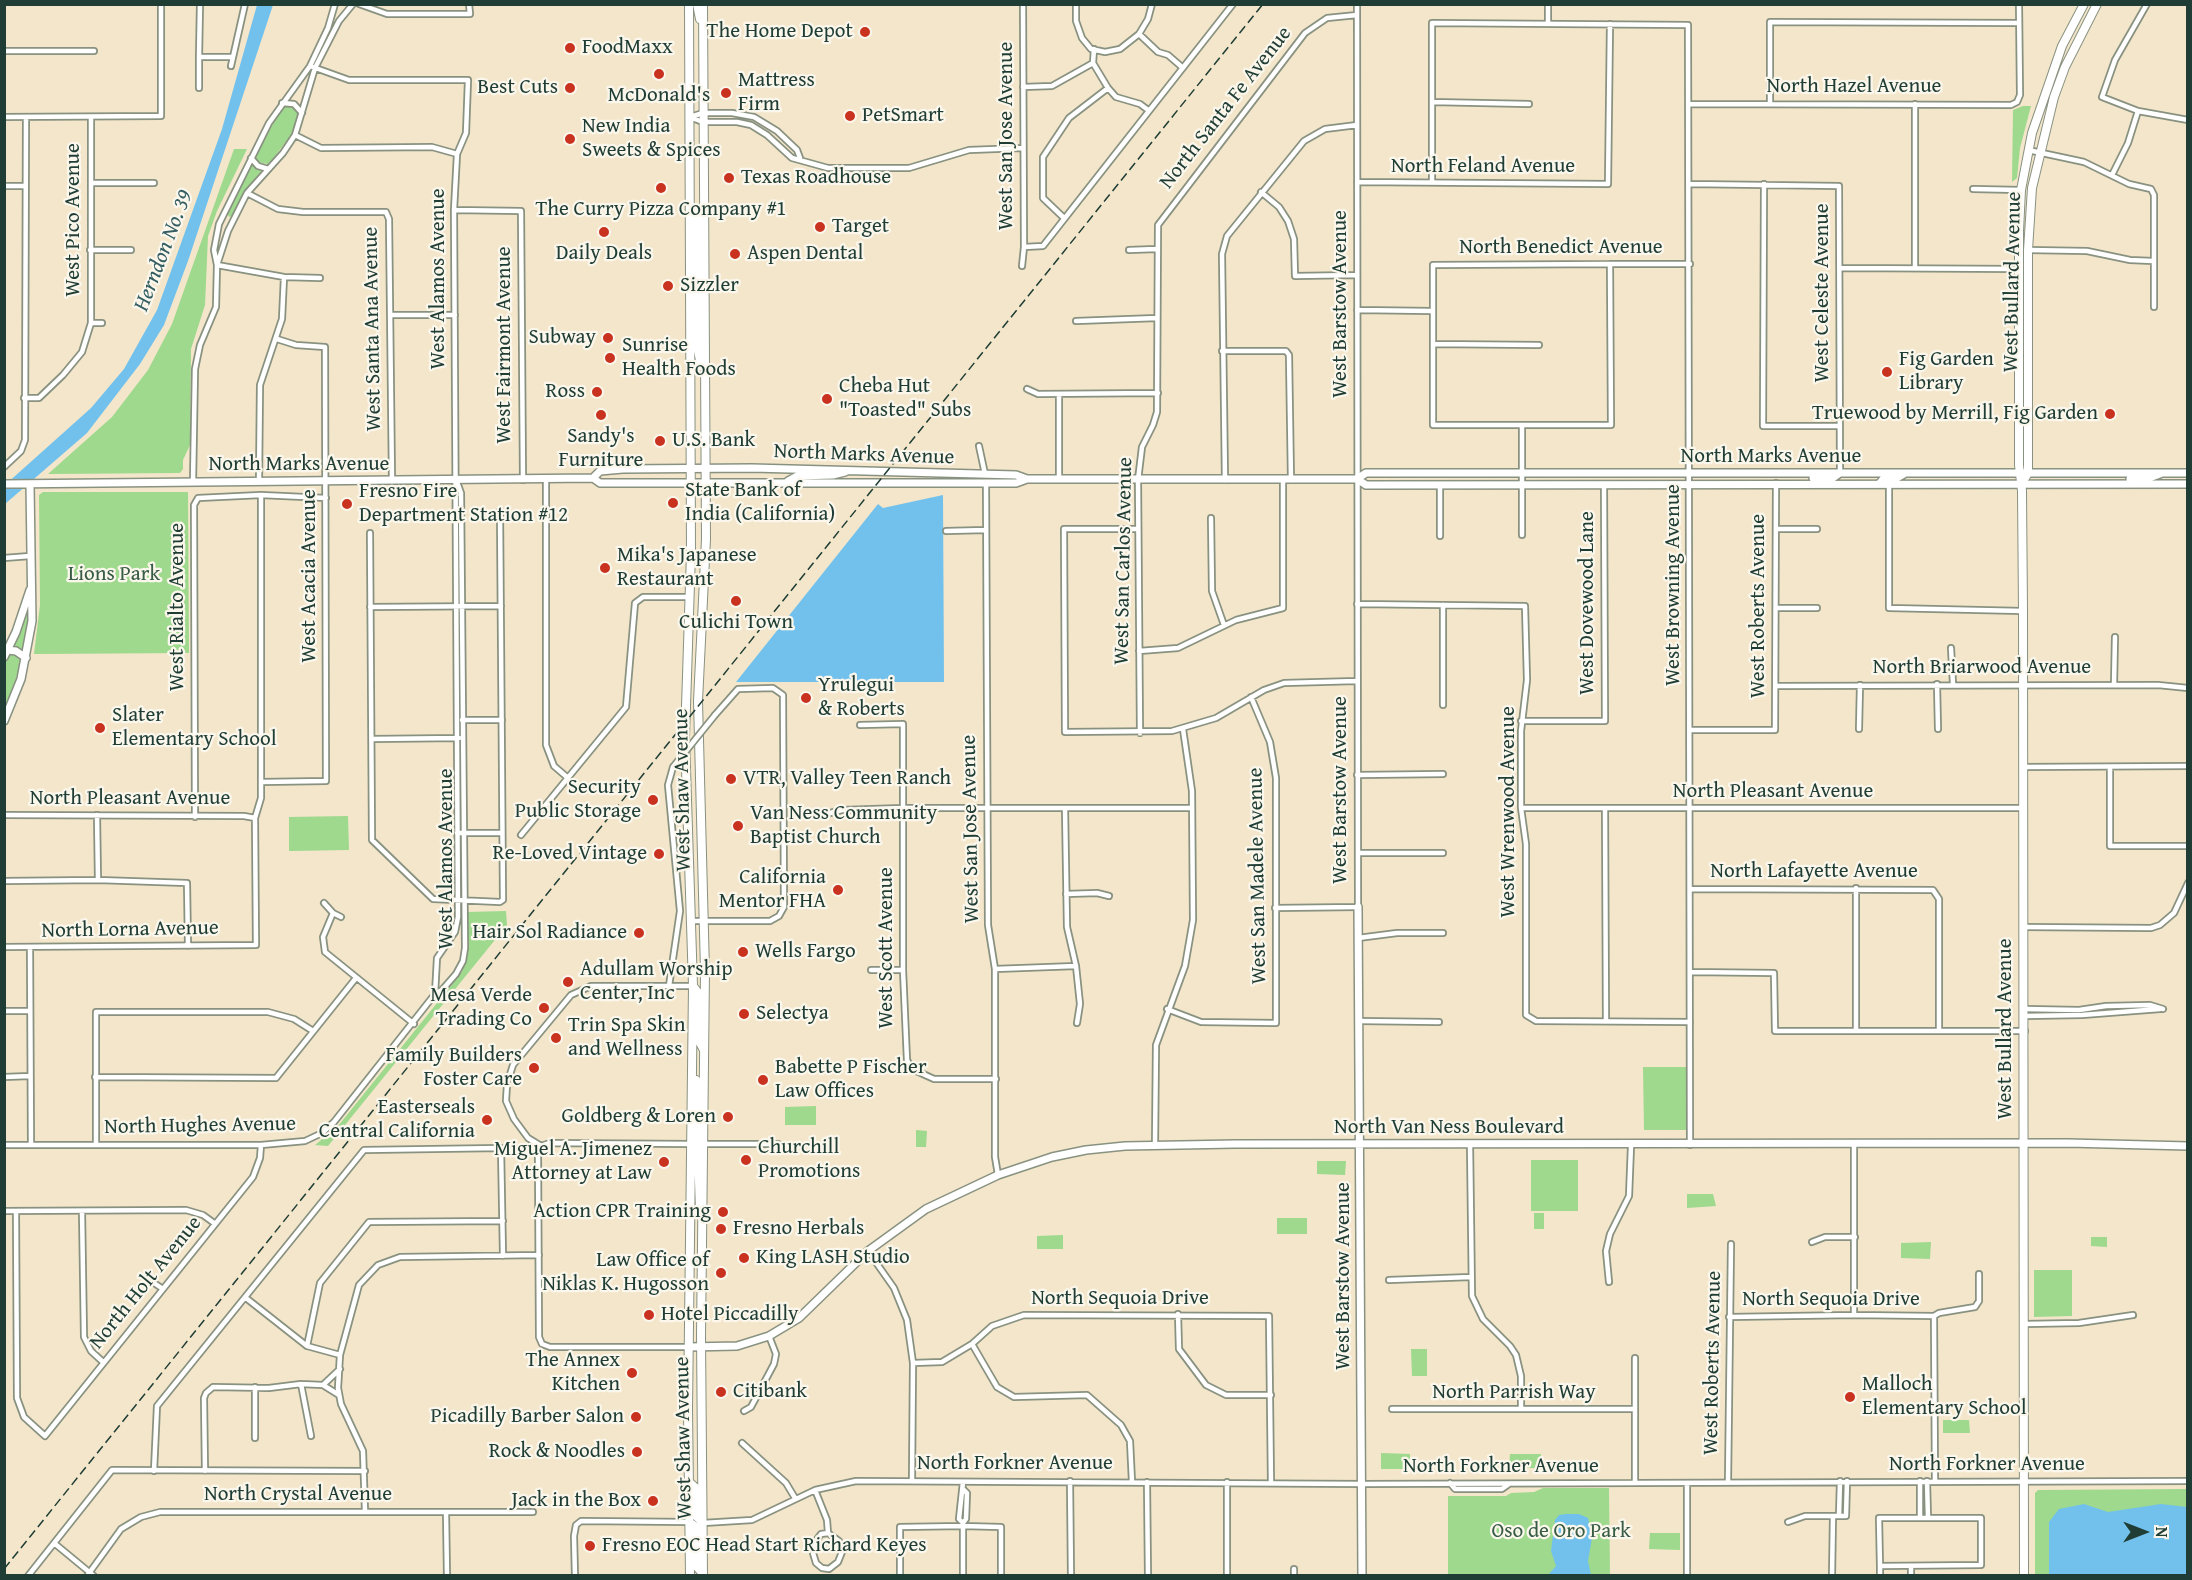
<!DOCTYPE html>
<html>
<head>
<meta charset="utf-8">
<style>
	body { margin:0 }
	#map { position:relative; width:2192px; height:1580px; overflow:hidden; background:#f3e6cb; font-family:"Gentium Book Plus",serif }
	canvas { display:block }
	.frame { position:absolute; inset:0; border:6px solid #1f3d34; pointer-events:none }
	.north { position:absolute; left:2114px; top:1502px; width:60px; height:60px; -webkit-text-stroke:4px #fbf7ec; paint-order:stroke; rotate:90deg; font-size:16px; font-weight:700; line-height:24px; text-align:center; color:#1f3d34 }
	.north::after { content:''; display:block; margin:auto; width:21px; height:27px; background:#1f3d34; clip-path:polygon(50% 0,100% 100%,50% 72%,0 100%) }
</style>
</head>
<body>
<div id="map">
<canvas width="2192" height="1580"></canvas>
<div class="frame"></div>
<div class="north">N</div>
</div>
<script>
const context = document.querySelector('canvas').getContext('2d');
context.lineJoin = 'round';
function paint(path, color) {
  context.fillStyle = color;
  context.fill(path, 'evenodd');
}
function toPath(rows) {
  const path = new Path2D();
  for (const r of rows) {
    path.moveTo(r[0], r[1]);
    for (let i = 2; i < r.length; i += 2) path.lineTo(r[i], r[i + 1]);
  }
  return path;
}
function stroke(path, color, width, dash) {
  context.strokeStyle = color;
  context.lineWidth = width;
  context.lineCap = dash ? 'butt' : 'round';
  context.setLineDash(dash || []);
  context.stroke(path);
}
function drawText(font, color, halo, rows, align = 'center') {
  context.font = font + ' "Gentium Book Plus",serif';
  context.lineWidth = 4.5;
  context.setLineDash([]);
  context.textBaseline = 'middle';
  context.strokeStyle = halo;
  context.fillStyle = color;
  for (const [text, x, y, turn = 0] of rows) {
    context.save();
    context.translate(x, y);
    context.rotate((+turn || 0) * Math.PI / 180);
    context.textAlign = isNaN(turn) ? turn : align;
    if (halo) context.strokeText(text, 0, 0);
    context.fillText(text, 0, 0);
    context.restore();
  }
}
paint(toPath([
	[289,106,296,110,299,116,293,132,273,159,268,164,261,163,255,158,260,147,282,108],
	[2023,106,2031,106,2020,148,2017,178,2012,182,2013,110],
	[234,149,247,149,217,211,208,236,205,305,191,349,190,445,183,460,183,469,180,473,48,474,112,417,148,370,172,324],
	[251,164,262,170,245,192,232,216,229,217,227,212],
	[43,492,188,492,189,653,34,654,40,605,39,495],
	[29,601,24,652,5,715,5,663,22,626],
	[348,816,349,850,289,851,289,817],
	[506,911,507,925,328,1146,315,1145,338,1126,462,972,468,953,467,912],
	[1643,1067,1686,1067,1686,1130,1644,1130],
	[816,1106,816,1125,785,1125,785,1107],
	[916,1130,927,1131,926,1147,916,1147],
	[1531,1160,1578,1160,1578,1211,1531,1211],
	[1317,1161,1346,1161,1345,1175,1317,1174],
	[1687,1194,1713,1194,1716,1206,1687,1208],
	[1534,1213,1544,1213,1544,1229,1534,1229],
	[1277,1218,1307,1218,1307,1234,1277,1234],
	[1063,1235,1063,1249,1037,1249,1037,1236],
	[2091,1237,2107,1237,2107,1247,2091,1246],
	[1931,1242,1930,1259,1901,1258,1901,1243],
	[2034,1270,2072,1270,2072,1316,2034,1317],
	[1411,1349,1427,1349,1427,1376,1412,1376],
	[1943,1420,1969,1420,1970,1433,1943,1433],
	[1381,1453,1410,1454,1410,1469,1381,1469],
	[1510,1454,1541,1454,1541,1468,1509,1468],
	[1543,1488,1609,1488,1610,1575,1448,1575,1448,1496,1506,1496,1511,1493,1534,1492],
	[2187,1489,2187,1575,2035,1575,2035,1493,2038,1490],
	[1650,1533,1680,1533,1680,1550,1649,1549]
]), '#9ed98d');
paint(toPath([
	[257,5,273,5,188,261,164,325,140,364,87,433,5,504,5,485,91,408,124,369,157,310,222,129],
	[943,495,944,682,736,682,878,504,883,508],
	[2084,1504,2108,1512,2161,1504,2187,1507,2187,1575,2049,1575,2049,1522,2059,1509],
	[1566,1514,1579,1514,1588,1518,1592,1538,1588,1561,1591,1575,1548,1575,1556,1566,1551,1551,1555,1520,1559,1515]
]), '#72c1ed');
const street = toPath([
	[200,4,199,57,231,57],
	[359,4,387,14,470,14,469,4],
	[1076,4,1076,21,1082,38,1091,49,1105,52,1120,49,1139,34,1148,19,1152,4],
	[1548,4,1548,24],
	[2147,4,2115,60,2102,97,2138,111,2188,120],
	[1139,34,1158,52,1168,55,1183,68],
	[4,51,94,51],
	[1093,63,1108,88,1116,97,1140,104,1148,110],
	[231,66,245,4],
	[310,66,349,80,468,80,466,133,457,154,454,210,458,917,455,932,437,958,435,994],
	[1023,87,1052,86,1093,63,1094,49],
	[199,88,199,57],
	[1432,102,1529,104],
	[282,103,294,104,302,113],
	[1690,104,2011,105,2017,102,2020,95,2019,4],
	[1770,104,1770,22,2019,23],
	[1915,104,1915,268],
	[4,117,161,116,161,4],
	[689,117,703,122,737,122,751,125,767,135,792,158,828,168,909,168,969,150,1022,148],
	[690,117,703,113,732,113,754,117,777,131,797,150,800,158],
	[295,135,321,148,432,147,457,154],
	[2028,150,2084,162,2129,184,2151,189,2154,195,2154,307],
	[251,158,258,166,268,169],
	[2112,175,2128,143,2138,111],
	[1357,182,1608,184,1610,24],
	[1432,182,1432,23,1688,25,1690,1145],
	[91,183,154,183],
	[1690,184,1839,186,1840,473],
	[1764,184,1763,426,1840,426],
	[4,186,25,186],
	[1973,189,2021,190],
	[1261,192,1279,207,1288,221,1294,239,1295,276,1357,275],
	[247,193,278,209,303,212,386,212,389,219,392,481],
	[454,210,521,211,523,480],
	[1064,218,1043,198,1043,157,1069,118,1108,88],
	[1024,247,1043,246,1233,4],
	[90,250,131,250],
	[1129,250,1156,249],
	[2028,250,2087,251,2130,260,2153,261],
	[1610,264,1611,425,1433,425,1433,265,1610,264,1690,264],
	[217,265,228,231,247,193,283,153,295,135,315,68,339,21,353,4],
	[217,265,284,277,320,278],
	[1022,266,1024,247,1023,4],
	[1840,268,2019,269],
	[1357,310,1432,311],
	[390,315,455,315],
	[1076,321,1157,318],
	[91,323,102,323],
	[1433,344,1539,345],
	[1222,351,1286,351,1289,355,1291,480],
	[1027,389,1038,394,1158,393],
	[1059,394,1059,479],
	[24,398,39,398,63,375,82,352,91,323,91,117],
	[1522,425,1522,535],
	[979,446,985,474],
	[4,467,21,451,25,440,26,117],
	[546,479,546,745,554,766,568,778],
	[1225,480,1222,254,1227,236,1304,141,1325,129,1357,125],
	[259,481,260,385,282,319,284,277],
	[193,482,195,369,200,345,216,307,217,265,214,250,219,224,269,123,310,66,328,28,335,4],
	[986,482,988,925,995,969,995,1157,998,1175],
	[1889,484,1889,608,2023,611],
	[1440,485,1440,536],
	[1211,518,1212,591,1224,625],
	[1138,529,1064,529,1065,732,1172,731,1216,718,1264,690,1284,683,1357,681],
	[1776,529,1817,529],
	[946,531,986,530],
	[370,533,372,840,433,899,500,902,503,900,500,511],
	[4,558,30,556],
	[1357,604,1525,606,1527,680,1521,731,1521,808,1526,844,1526,1015,1536,1021,1690,1022],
	[1443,605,1443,705],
	[370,607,501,606],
	[1776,608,1817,608],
	[1951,648,1953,684],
	[1139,651,1178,648,1236,620,1283,608,1283,480],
	[1937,684,1938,729],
	[2114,685,2115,637],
	[1776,686,2158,685,2188,688],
	[462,720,502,720],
	[1521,721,1605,721,1604,484],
	[860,725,903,724,903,970,907,1060,912,1069,934,1079,996,1079],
	[1859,729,1860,685],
	[1691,730,1775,730,1776,483],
	[1140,733,1138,480,1142,447,1153,425,1157,412,1158,225,1305,33,1327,18,1357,15],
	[372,739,459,738],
	[2023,767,2188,766],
	[2110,767,2110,846,2188,846],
	[1357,775,1443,774],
	[261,782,326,781,325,347,296,345,277,339],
	[1065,808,1067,927,1076,966,1080,1004,1077,1023],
	[1521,808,2024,808],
	[1605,808,1606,1021],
	[826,814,842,810,903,808,1192,808],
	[4,815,244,816,255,818],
	[97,815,98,880],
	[195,817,194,505,198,498,261,495,326,498],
	[457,833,502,833],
	[521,835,626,707,635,603,643,597,689,597],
	[1358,853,1443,853],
	[4,881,98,880,187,883,188,946],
	[1856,888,1856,1029],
	[1690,889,1933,890,1939,899,1939,1030],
	[1066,894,1097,893,1109,896],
	[324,903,333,913,341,917],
	[1275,908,1358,907,1357,4],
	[333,913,323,937,325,952,414,1024],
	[691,921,770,921,779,916,784,907,783,695,773,688,738,689,715,715],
	[2024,927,2151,928,2160,925,2174,913,2188,883],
	[1358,938,1397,933,1443,933],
	[4,947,256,945,255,818,261,798,261,495],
	[30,947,31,1145],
	[995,969,1076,966],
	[871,970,903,970],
	[1690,972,1774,973,1775,1031,2025,1031],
	[669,986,680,911,668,785,673,767],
	[1167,1009,1201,1022,1276,1023,1276,778,1270,742,1251,697],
	[2025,1009,2079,1010,2106,1006,2150,1005,2163,1009],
	[4,1011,29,1011],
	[2025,1016,2082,1015,2160,1009],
	[1359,1021,1439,1022],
	[4,1077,30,1076],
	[95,1077,276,1078,356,978],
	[96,1144,96,1012,268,1012,294,1019,313,1031],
	[704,1144,778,1144],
	[1470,1144,1472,1296,1483,1319,1510,1346,1516,1355,1521,1376,1521,1409],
	[4,1145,261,1145,305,1141,322,1133,334,1122,435,994,442,990,456,974,463,961,465,948,461,493,457,482],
	[1155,1145,1156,1045,1185,966,1193,920,1192,791,1183,729],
	[541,1146,538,1155,539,1337,542,1344,550,1347,689,1347],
	[541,1146,528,1138,514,1119,506,1101,507,1084,513,1065,571,995,591,986,693,986],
	[541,1146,550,1143,691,1144],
	[4,1211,186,1210,203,1215,214,1223],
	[16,1211,17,1398,24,1417,45,1436,253,1177,260,1158,261,1145],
	[82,1211,84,1337,91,1351,103,1362],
	[1812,1242,1825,1237,1855,1237],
	[868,1251,894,1288,907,1320,913,1363,912,1480],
	[1389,1280,1471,1277],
	[151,1281,163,1289],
	[1609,1282,1606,1251,1610,1234,1629,1196,1631,1146],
	[246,1298,307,1346,340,1355],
	[1178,1314,1179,1349,1206,1385,1226,1395,1271,1395],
	[1854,1315,1854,1144],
	[1934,1316,1935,1481],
	[1729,1317,1854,1315,1934,1316,1939,1313,1975,1307,1979,1301,1979,1274],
	[2025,1324,2079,1323,2133,1315],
	[972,1344,997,1387,1014,1397,1087,1395,1121,1425,1130,1441,1132,1482],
	[307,1346,320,1283,369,1222,503,1221],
	[1635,1358,1635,1483],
	[913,1363,942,1362,972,1344,992,1326,1024,1315,1269,1316,1271,1483],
	[301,1384,323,1385],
	[339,1395,323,1385,340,1369],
	[1392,1409,1635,1409],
	[744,1411,751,1407,774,1364,776,1354,769,1336],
	[255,1438,255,1387],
	[742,1443,786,1483,795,1498],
	[154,1471,157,1406,364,1150,501,1148,503,1256],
	[205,1471,204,1398,206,1393,213,1387,269,1388,301,1384,311,1436],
	[1070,1481,1071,1576],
	[1920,1481,1920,1517],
	[1927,1481,1928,1518],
	[963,1482,959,1519,963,1523,963,1576],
	[1147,1482,1148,1576],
	[1227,1482,1227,1576],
	[1728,1482,1731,1244],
	[1450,1483,1455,1489,1502,1489,1509,1484],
	[1687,1483,1687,1576],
	[963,1489,967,1493,966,1519,963,1523],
	[815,1490,827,1520,828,1533],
	[365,1511,363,1451,341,1404,338,1388,340,1355,359,1285,378,1265,400,1257,539,1255],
	[446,1512,447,1576],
	[1839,1516,1840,1481],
	[1879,1518,1981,1518,1981,1565,1880,1566,1879,1518],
	[1788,1522,1805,1516,1833,1516],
	[703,1523,752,1520,815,1490,856,1481,1362,1484,2188,1481],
	[828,1533,839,1541,842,1552,838,1562,829,1569,822,1568,816,1563,813,1553,815,1542,821,1534,828,1533],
	[54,1543,94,1576],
	[1880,1566,1880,1576],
	[1911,1566,1911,1576],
	[28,1576,112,1470,365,1471],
	[87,1576,121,1529,141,1517,160,1512,533,1512],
	[575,1576,574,1536,576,1525,581,1521,689,1522],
	[900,1576,900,1527,963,1526,1001,1527,1001,1576],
	[1294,1576,1294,1569],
	[1832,1576,1833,1516,1846,1516,1847,1481]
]);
const secondary = toPath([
	[593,478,600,471,623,469,752,468,1016,475,1027,479,1357,479,1366,485,2188,484],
	[1813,478,1833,478,1840,473],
	[1357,479,1366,473,2188,473],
	[2130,479,2149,478,2160,474],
	[788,481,797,476,833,475,845,472],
	[1880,483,1884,478,1897,478,1904,474],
	[4,484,593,478,600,483,1016,483,1027,479],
	[8,650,16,651,26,658],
	[4,657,16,632,30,590],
	[4,721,21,679,32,621,30,484],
	[1358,907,1362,1576],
	[689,1347,737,1346,769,1336,799,1318,868,1251,926,1209,998,1175,1052,1157,1086,1150,1125,1146,1235,1144,2068,1143,2188,1146]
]);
const primary = toPath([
	[689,4,691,553,685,737,693,986,688,1409,690,1576],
	[697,4,700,19],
	[690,205,697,212,697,266,703,274],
	[691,271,697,278,698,350,701,366],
	[2022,483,2028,473,2028,250,2032,188,2054,97,2065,67,2097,4],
	[693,986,699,994,699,1041,704,1050],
	[696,1080,697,1138,699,1142,704,1144],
	[691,1144,698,1151,700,1210],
	[689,1482,696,1488,697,1517,703,1523],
	[689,1522,696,1527,697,1567,703,1574],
	[703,1576,701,1336,705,971,698,701,706,539,703,4],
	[2024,1576,2023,611,2022,491,2019,465,2019,231,2021,190,2032,133,2062,46,2084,4]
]);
stroke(street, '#899280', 8);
stroke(secondary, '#899280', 10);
stroke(primary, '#899280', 10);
stroke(street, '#fff', 4.5);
stroke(secondary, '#fff', 7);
stroke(primary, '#fff', 8);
stroke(toPath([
	[4,1569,1263,4]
]), '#1f3d34', 1.5, [9, 4.5]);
const streetBridge = toPath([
	[673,767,715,715]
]);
stroke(streetBridge, '#899280', 8, []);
stroke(streetBridge, '#fff', 4.5);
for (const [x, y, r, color] of [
	[865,32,6,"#c8321e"],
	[570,48,6,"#c8321e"],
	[659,74,6,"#c8321e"],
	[570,88,6,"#c8321e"],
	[726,93,6,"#c8321e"],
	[850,116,6,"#c8321e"],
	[570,139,6,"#c8321e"],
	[729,178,6,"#c8321e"],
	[661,188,6,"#c8321e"],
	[820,227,6,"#c8321e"],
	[604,232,6,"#c8321e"],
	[735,254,6,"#c8321e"],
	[668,286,6,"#c8321e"],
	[608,338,6,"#c8321e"],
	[610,358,6,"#c8321e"],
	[1887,372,6,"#c8321e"],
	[597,392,6,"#c8321e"],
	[827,399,6,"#c8321e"],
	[2110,414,6,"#c8321e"],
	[601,415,6,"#c8321e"],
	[660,441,6,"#c8321e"],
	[673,503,6,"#c8321e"],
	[347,504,6,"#c8321e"],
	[605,568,6,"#c8321e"],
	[736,601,6,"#c8321e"],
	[806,698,6,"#c8321e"],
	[100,728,6,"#c8321e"],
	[731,779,6,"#c8321e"],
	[653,800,6,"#c8321e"],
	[738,826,6,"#c8321e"],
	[659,854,6,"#c8321e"],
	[838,890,6,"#c8321e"],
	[639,933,6,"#c8321e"],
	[743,952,6,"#c8321e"],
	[568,982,6,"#c8321e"],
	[544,1008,6,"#c8321e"],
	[744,1014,6,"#c8321e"],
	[556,1038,6,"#c8321e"],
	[534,1068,6,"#c8321e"],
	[763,1080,6,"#c8321e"],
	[728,1117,6,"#c8321e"],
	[487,1120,6,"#c8321e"],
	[746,1160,6,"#c8321e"],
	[664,1162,6,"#c8321e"],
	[723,1212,6,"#c8321e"],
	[721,1229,6,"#c8321e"],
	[744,1258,6,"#c8321e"],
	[721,1273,6,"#c8321e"],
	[649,1315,6,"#c8321e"],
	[632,1373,6,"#c8321e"],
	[721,1392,6,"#c8321e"],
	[1850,1397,6,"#c8321e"],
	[636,1417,6,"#c8321e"],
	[637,1452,6,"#c8321e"],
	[653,1501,6,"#c8321e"],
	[590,1546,6,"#c8321e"]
]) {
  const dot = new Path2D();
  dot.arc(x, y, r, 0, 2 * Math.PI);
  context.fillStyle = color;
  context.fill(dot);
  stroke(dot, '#fbf7ec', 2);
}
drawText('21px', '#1f3d34', '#fbf7ec', [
	["The Home Depot",853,32,"right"],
	["FoodMaxx",582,48],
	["Mattress",738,81],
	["Firm",738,105],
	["Best Cuts",558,88,"right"],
	["McDonald's",659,96,"center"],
	["PetSmart",862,116],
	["New India",582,127],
	["Sweets & Spices",582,151],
	["Texas Roadhouse",741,178],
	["The Curry Pizza Company #1",661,210,"center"],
	["Target",832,227],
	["Daily Deals",604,254,"center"],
	["Aspen Dental",747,254],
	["Sizzler",680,286],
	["Subway",596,338,"right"],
	["Sunrise",622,346],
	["Health Foods",622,370],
	["Fig Garden",1899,360],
	["Library",1899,384],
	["Cheba Hut",839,387],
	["\"Toasted\" Subs",839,411],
	["Ross",585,392,"right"],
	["Truewood by Merrill, Fig Garden",2098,414,"right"],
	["Sandy's",601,437,"center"],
	["Furniture",601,461,"center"],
	["U.S. Bank",672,441],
	["State Bank of",685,491],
	["India (California)",685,515],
	["Fresno Fire",359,492],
	["Department Station #12",359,516],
	["Mika's Japanese",617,556],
	["Restaurant",617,580],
	["Culichi Town",736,623,"center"],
	["Yrulegui",818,686],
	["& Roberts",818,710],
	["Slater",112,716],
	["Elementary School",112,740],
	["VTR, Valley Teen Ranch",743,779],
	["Security",641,788,"right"],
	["Public Storage",641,812,"right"],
	["Van Ness Community",750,814],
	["Baptist Church",750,838],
	["Re-Loved Vintage",647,854,"right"],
	["California",826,878,"right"],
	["Mentor FHA",826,902,"right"],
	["Hair Sol Radiance",627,933,"right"],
	["Wells Fargo",755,952],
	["Adullam Worship",580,970],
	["Center, Inc",580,994],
	["Mesa Verde",532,996,"right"],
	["Trading Co",532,1020,"right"],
	["Selectya",756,1014],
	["Trin Spa Skin",568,1026],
	["and Wellness",568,1050],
	["Family Builders",522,1056,"right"],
	["Foster Care",522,1080,"right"],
	["Babette P Fischer",775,1068],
	["Law Offices",775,1092],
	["Easterseals",475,1108,"right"],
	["Central California",475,1132,"right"],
	["Goldberg & Loren",716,1117,"right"],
	["Churchill",758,1148],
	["Promotions",758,1172],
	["Miguel A. Jimenez",652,1150,"right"],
	["Attorney at Law",652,1174,"right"],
	["Action CPR Training",711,1212,"right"],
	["Fresno Herbals",733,1229],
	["King LASH Studio",756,1258],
	["Law Office of",709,1261,"right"],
	["Niklas K. Hugosson",709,1285,"right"],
	["Hotel Piccadilly",661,1315],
	["The Annex",620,1361,"right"],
	["Kitchen",620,1385,"right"],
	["Malloch",1862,1385],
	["Elementary School",1862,1409],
	["Citibank",733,1392],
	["Picadilly Barber Salon",624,1417,"right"],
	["Rock & Noodles",625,1452,"right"],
	["Jack in the Box",641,1501,"right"],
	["Fresno EOC Head Start Richard Keyes",602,1546]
], 'left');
drawText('21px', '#1f3d34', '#fbf7ec', [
	["North Hazel Avenue",1854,87],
	["North Santa Fe Avenue",1226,108,-52],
	["West San Jose Avenue",1007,136,-90],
	["North Feland Avenue",1483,167],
	["West Pico Avenue",74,220,-90],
	["North Benedict Avenue",1561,248],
	["West Alamos Avenue",439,279,-90],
	["West Bullard Avenue",2013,282,-89],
	["West Celeste Avenue",1823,293,-90],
	["West Barstow Avenue",1341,304,-90],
	["West Santa Ana Avenue",373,329,-91],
	["West Fairmont Avenue",505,345,-90],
	["North Marks Avenue",864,455,2],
	["North Marks Avenue",1771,457],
	["North Marks Avenue",299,465],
	["West San Carlos Avenue",1124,561,-89],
	["West Acacia Avenue",310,576,-90],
	["West Browning Avenue",1674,585,-90],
	["West Dovewood Lane",1588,603,-90],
	["West Roberts Avenue",1759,606,-90],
	["West Rialto Avenue",178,607,-90],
	["North Briarwood Avenue",1982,668],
	["West Shaw Avenue",683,790,-91],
	["West Barstow Avenue",1341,790,-90],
	["North Pleasant Avenue",1773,792],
	["North Pleasant Avenue",130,799],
	["West Wrenwood Avenue",1509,812,-90],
	["West San Jose Avenue",971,829,-91],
	["West Alamos Avenue",447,859,-90],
	["North Lafayette Avenue",1814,872],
	["West San Madele Avenue",1258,876,-91],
	["North Lorna Avenue",130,930,-1],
	["West Scott Avenue",887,948,-90],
	["West Bullard Avenue",2006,1029,-90],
	["North Hughes Avenue",200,1126,-1],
	["North Van Ness Boulevard",1449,1128],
	["West Barstow Avenue",1344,1276,-90],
	["North Holt Avenue",146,1283,-51],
	["North Sequoia Drive",1120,1299],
	["North Sequoia Drive",1831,1300],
	["West Roberts Avenue",1713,1363,-89],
	["North Parrish Way",1514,1393],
	["West Shaw Avenue",684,1438,-91],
	["North Forkner Avenue",1015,1464],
	["North Forkner Avenue",1987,1465],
	["North Forkner Avenue",1501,1467],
	["North Crystal Avenue",298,1495]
]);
drawText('21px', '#385c46', '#fbf7ec', [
	["Lions Park",114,575],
	["Oso de Oro Park",1561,1532]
]);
drawText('italic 22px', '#345e62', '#fbf7ec', [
	["Herndon No. 39",164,251,-69]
]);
</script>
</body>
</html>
